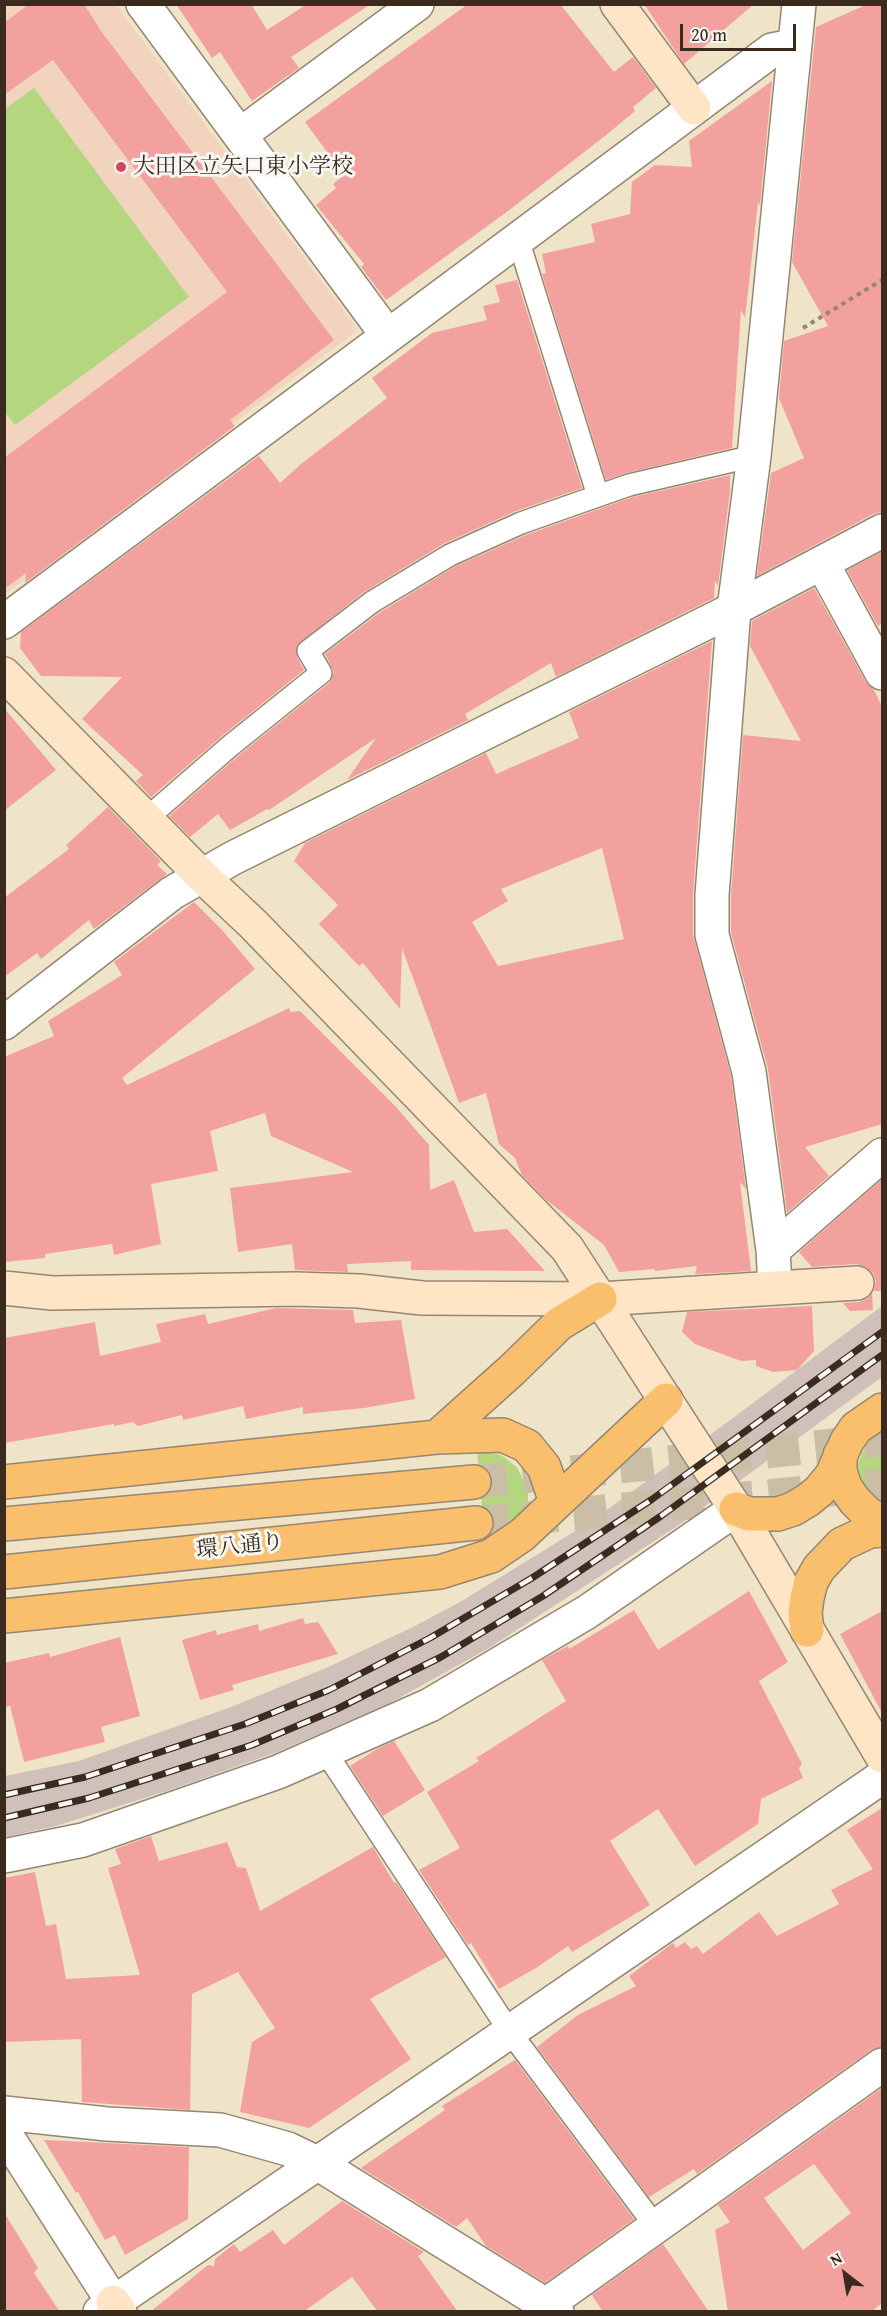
<!DOCTYPE html>
<html>
<head>
<meta charset="utf-8">
<style>
	body { margin:0 }
	#map { position:relative; width:887px; height:2316px; overflow:hidden; background:#efe3c8; font-family:"Gentium Book Plus",serif }
	canvas { display:block }
	.frame { position:absolute; inset:0; border:6px solid #3b2a1e; pointer-events:none }
	.north { position:absolute; left:815px; top:2244px; width:60px; height:60px; -webkit-text-stroke:4px #f6f6f2; paint-order:stroke; rotate:329deg; font-size:16px; font-weight:700; line-height:24px; text-align:center; color:#3b2a1e }
	.north::after { content:''; display:block; margin:auto; width:21px; height:27px; background:#3b2a1e; clip-path:polygon(50% 0,100% 100%,50% 72%,0 100%) }
	.scale { position:absolute; left:680px; top:24px; width:116px; height:27px; box-sizing:border-box; border:3px solid #3b2a1e; border-top:0; padding-left:8px; font-size:18px; line-height:21px; white-space:nowrap; color:#3b2a1e; -webkit-text-stroke:4px #f6f6f2; paint-order:stroke }
</style>
</head>
<body>
<div id="map">
<canvas width="887" height="2316"></canvas>
<div class="frame"></div>
<div class="north">N</div>
<div class="scale">20 m</div>
</div>
<script>
const context = document.querySelector('canvas').getContext('2d');
context.lineJoin = 'round';
function paint(path, color) {
  context.fillStyle = color;
  context.fill(path, 'evenodd');
}
function toPath(rows) {
  const path = new Path2D();
  for (const r of rows) {
    path.moveTo(r[0], r[1]);
    for (let i = 2; i < r.length; i += 2) path.lineTo(r[i], r[i + 1]);
  }
  return path;
}
function stroke(path, color, width, dash) {
  context.strokeStyle = color;
  context.lineWidth = width;
  context.lineCap = dash ? 'butt' : 'round';
  context.setLineDash(dash || []);
  context.stroke(path);
}
function drawText(font, color, halo, rows, align = 'center') {
  context.font = font + ' "Gentium Book Plus","Noto Serif JP",serif';
  context.lineWidth = 6;
  context.setLineDash([]);
  context.textBaseline = 'middle';
  context.strokeStyle = halo;
  context.fillStyle = color;
  for (const [text, x, y, turn = 0] of rows) {
    context.save();
    context.translate(x, y);
    context.rotate((+turn || 0) * Math.PI / 180);
    context.textAlign = isNaN(turn) ? turn : align;
    if (halo) context.strokeText(text, 0, 0);
    context.fillText(text, 0, 0);
    context.restore();
  }
}
paint(toPath([
	[5,5,116,5,358,330,5,594]
]), '#f2d4be');
paint(toPath([
	[882,1306,882,1377,679,1525,489,1648,390,1703,277,1752,170,1790,56,1826,5,1837,5,1776,79,1761,231,1707,326,1668,413,1627,462,1601,593,1520,733,1418]
]), '#cfc0ba');
paint(toPath([
	[34,88,189,297,15,425,4,411,5,109],
	[882,1428,882,1504,869,1494,856,1469,863,1451],
	[477,1449,501,1455,517,1467,528,1490,528,1505,507,1530,485,1541]
]), '#b4d67f');
paint(toPath([
	[29,4,84,4,101,31,334,340,230,420,235,426,25,583,26,573,4,589,4,458,227,292,53,60,4,95,4,23],
	[176,4,251,4,267,30,307,4,371,4,291,57,299,68,252,101,220,52,212,58],
	[468,4,560,4,614,72,633,57,656,88,633,107,635,111,605,136,508,211,386,300,361,267,364,264,316,205,336,188,333,184,344,175,305,122],
	[644,4,754,4,684,64],
	[868,4,882,4,882,512,873,514,757,576,771,473,804,458,779,398,784,341,828,326,792,262,816,27],
	[772,81,760,205,758,202,745,318,741,310,732,448,626,473,606,480,542,274,546,273,542,254,595,242,591,224,630,214,632,182,655,165,692,167,689,141],
	[517,280,582,488,516,511,445,543,364,592,297,645,297,657,304,670,222,736,151,797,136,781,143,775,82,719,122,677,41,676,20,648,21,632,259,456,280,483,301,464,387,398,372,378,432,333,487,320,483,306,500,302,495,285],
	[730,475,730,491,718,586,715,581,714,598,556,677,551,663,465,714,468,720,347,780,376,738,269,810,267,809,230,830,218,814,190,837,169,816,238,756,329,683,334,672,325,654,379,613,456,566,526,535,633,497],
	[882,552,882,623,878,626,847,570],
	[814,588,866,682,874,690,882,706,882,1124,805,1147,829,1176,787,1213,768,1069,731,933,731,896,743,735,801,741,750,646,752,621],
	[712,641,693,894,693,935,731,1076,746,1189,740,1182,751,1271,695,1274,697,1266,655,1271,654,1269,619,1272,604,1245,545,1199,522,1175,515,1158,499,1144,486,1093,459,1103,402,948,400,1009,363,963,359,966,319,924,338,905,294,861,305,843,486,753,496,774,579,738,569,712],
	[602,848,624,939,498,966,472,922,508,901,501,889],
	[4,708,56,770,4,811],
	[108,807,161,861,157,865,167,874,94,929,89,920,41,959,37,953,4,977,4,898,69,849,66,845],
	[194,902,222,930,255,969,122,1078,127,1085,289,1008,291,1012,300,1011,396,1107,429,1145,430,1190,454,1180,474,1232,507,1229,545,1271,411,1270,411,1261,347,1264,348,1272,295,1270,292,1244,238,1252,230,1188,353,1172,271,1136,265,1113,210,1131,218,1171,151,1184,161,1244,114,1255,112,1244,45,1254,45,1258,4,1262,4,1057,54,1036,48,1021,122,975,114,962],
	[882,1179,882,1291,874,1291,876,1281,873,1273,866,1267,856,1264,812,1267,799,1252],
	[872,1293,873,1310,850,1311,843,1303,859,1302,867,1299],
	[812,1306,814,1351,797,1370,773,1372,756,1366,756,1360,741,1361,695,1344,682,1332,687,1312],
	[276,1308,353,1310,355,1323,401,1320,415,1399,364,1408,303,1414,303,1407,246,1419,243,1406,183,1420,182,1415,138,1426,133,1422,114,1426,114,1424,4,1443,4,1338,95,1322,100,1356,161,1342,156,1324,205,1314,208,1324],
	[749,1591,788,1662,759,1681,802,1764,799,1768,803,1778,761,1799,758,1824,695,1866,658,1809,610,1841,650,1905,572,1952,568,1946,536,1968,499,1989,471,1943,468,1945,419,1870,460,1848,427,1792,479,1761,476,1758,566,1701,542,1660,568,1646,569,1649,634,1610,658,1650],
	[882,1611,882,1713,840,1634],
	[303,1618,305,1624,318,1622,338,1654,232,1685,234,1690,200,1700,182,1640,216,1630,217,1635,258,1624,259,1631],
	[120,1637,140,1716,101,1727,105,1742,24,1762,10,1706,4,1707,4,1663,49,1653,50,1657],
	[394,1741,425,1790,383,1816,350,1766,377,1749],
	[882,1808,882,2047,871,2050,697,2174,694,2169,649,2197,537,2047,578,2015,636,1986,629,1976,673,1943,676,1948,685,1942,691,1949,697,1946,703,1954,759,1912,777,1936,839,1904,831,1890,873,1869,847,1830],
	[151,1836,159,1861,227,1842,237,1867,246,1868,260,1911,373,1847,394,1883,396,1882,446,1957,370,1999,411,2059,309,2128,240,2112,252,2042,275,2028,238,1972,192,1994,190,2110,82,2102,81,2039,4,2042,4,1878,35,1872,46,1926,56,1924,66,1979,140,1975,108,1868,121,1864,115,1849],
	[515,2060,634,2219,545,2283,486,2246,467,2218,456,2227,361,2168,445,2110,442,2106],
	[882,2088,882,2303,871,2312,728,2312,715,2230,730,2222,718,2205],
	[814,2164,851,2213,803,2250,764,2198],
	[44,2140,189,2147,188,2219,125,2255,115,2235,105,2240,78,2192,76,2193],
	[342,2201,424,2252,418,2256,458,2312,378,2312,352,2277,303,2312,150,2312,208,2265,214,2266,215,2259,234,2244,240,2252,273,2230,284,2245],
	[4,2212,38,2268,34,2273,60,2312,4,2312],
	[663,2244,709,2312,603,2312,592,2295]
]), '#f3a19e');
stroke(toPath([
	[474,1482,882,1440],
	[476,1523,882,1485]
]), '#cbbea6', 33, [33, 16]);
const lane = toPath([
	[518,239,598,496],
	[146,819,230,746,321,673,308,651,372,602,450,555,521,523,629,485,754,456],
	[325,1751,510,2032,656,2227]
]);
const street = toPath([
	[143,4,388,336],
	[240,135,417,4],
	[822,563,882,673],
	[4,622,772,50,793,46],
	[4,1023,172,893,233,858,734,609,882,531],
	[773,1250,882,1155],
	[775,1287,773,1250,749,1072,712,935,712,895,734,609,754,456,799,4],
	[4,1856,83,1840,278,1772,430,1705,587,1612,736,1509],
	[4,2113,107,2124,220,2130,288,2149,317,2163,557,2312],
	[4,2132,113,2302],
	[546,2305,882,2065],
	[100,2312,882,1777]
]);
const secondary = toPath([
	[617,4,694,108],
	[4,674,202,876,253,924,567,1248,736,1509,882,1756],
	[4,1288,52,1293,296,1289,359,1291,422,1298,600,1299,857,1283],
	[113,2302,120,2312]
]);
const primary = toPath([
	[437,1437,512,1370,559,1324,600,1299],
	[840,1455,840,1471,845,1487,855,1501,868,1514,882,1521],
	[4,1482,437,1437,503,1435,527,1446,544,1467,556,1502],
	[736,1509,749,1514,778,1514,793,1509,808,1500,819,1491,832,1475,847,1441,856,1428,882,1410],
	[4,1524,474,1482],
	[4,1572,476,1523],
	[4,1616,440,1572,491,1556,522,1535,666,1400],
	[807,1630,805,1613,807,1598,811,1582,819,1568,842,1544,870,1531,882,1530]
]);
stroke(lane, '#958673', 24);
stroke(street, '#958673', 36);
stroke(secondary, '#958673', 36);
stroke(primary, '#958673', 36);
stroke(toPath([
	[803,328,882,280]
]), '#958673', 4, [4.5, 4.5]);
stroke(lane, '#fff', 21);
stroke(street, '#fff', 33);
stroke(secondary, '#fde5c5', 33);
stroke(primary, '#f9bf6d', 33);
const rail = toPath([
	[4,1795,85,1777,245,1724,329,1690,430,1638,532,1578,651,1500,882,1332],
	[4,1818,89,1798,252,1745,337,1709,441,1657,543,1596,661,1516,882,1355]
]);
stroke(rail, '#3b2a1e', 7);
stroke(rail, '#f6f6f2', 4.5, [14]);
for (const [x, y, r, color] of [
	[121,167,6,"#d1495b"]
]) {
  const dot = new Path2D();
  dot.arc(x, y, r, 0, 2 * Math.PI);
  context.fillStyle = color;
  context.fill(dot);
  stroke(dot, '#f6f6f2', 2);
}
drawText('22px', '#3b2a1e', '#f6f6f2', [
	["大田区立矢口東小学校",133,167]
], 'left');
drawText('22px', '#3b2a1e', '#f6f6f2', [
	["環八通り",240,1547,-6]
]);
</script>
</body>
</html>
